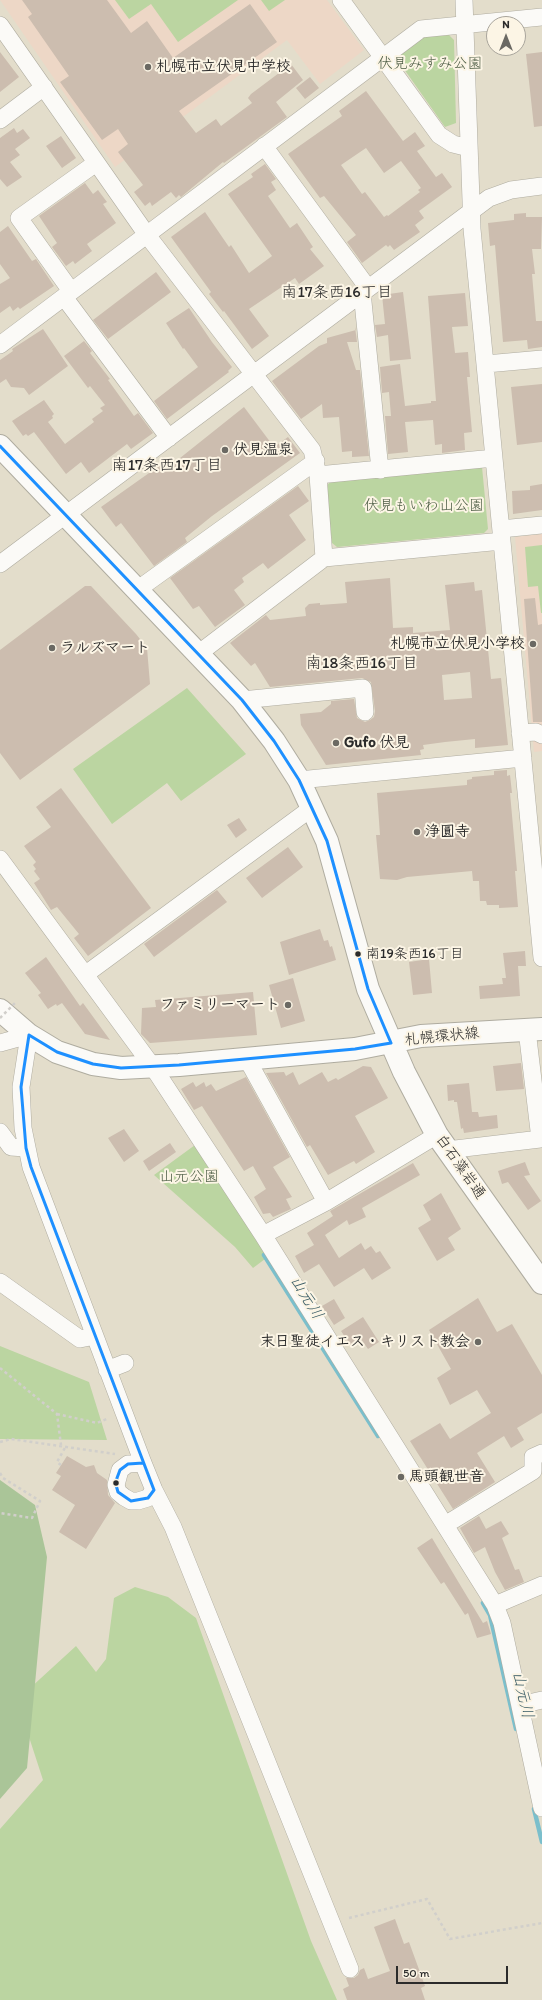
<!DOCTYPE html>
<html>
<head>
<meta charset="utf-8">
<style>
	body { margin:0 }
	#map { position:relative; width:542px; height:2000px; overflow:hidden; background:#e3ddcb; font-family:Itim,sans-serif }
	canvas { display:block }
	.north { position:absolute; left:486px; top:16px; width:40px; height:40px; box-sizing:border-box; background:#fcf5e5; border:1px solid #a8a49b; border-radius:50%; rotate:0deg; font-size:11px; font-weight:700; line-height:16px; text-align:center; color:#2b2b2b }
	.north::after { content:''; display:block; margin:auto; width:14px; height:18px; background:#6b6963; clip-path:polygon(50% 0,100% 100%,50% 72%,0 100%) }
	.scale { position:absolute; left:396px; top:1966px; width:112px; height:18px; box-sizing:border-box; border:2px solid #2b2b2b; border-top:0; padding-left:5px; font-size:12px; line-height:14px; white-space:nowrap; color:#2b2b2b; -webkit-text-stroke:3px #fcf5e5; paint-order:stroke }
</style>
</head>
<body>
<div id="map">
<canvas width="542" height="2000"></canvas>
<div class="north">N</div>
<div class="scale">50 m</div>
</div>
<script>
const context = document.querySelector('canvas').getContext('2d');
context.lineJoin = 'round';
function paint(path, color) {
  context.fillStyle = color;
  context.fill(path, 'evenodd');
}
function toPath(rows) {
  const path = new Path2D();
  for (const r of rows) {
    path.moveTo(r[0], r[1]);
    for (let i = 2; i < r.length; i += 2) path.lineTo(r[i], r[i + 1]);
  }
  return path;
}
function stroke(path, color, width, dash) {
  context.strokeStyle = color;
  context.lineWidth = width;
  context.lineCap = dash ? 'butt' : 'round';
  context.setLineDash(dash || []);
  context.stroke(path);
}
function drawText(font, color, halo, rows, align = 'center') {
  context.font = font + ' Itim,"Klee One",sans-serif';
  context.lineWidth = 4;
  context.setLineDash([]);
  context.textBaseline = 'middle';
  context.strokeStyle = halo;
  context.fillStyle = color;
  for (const [text, x, y, turn = 0] of rows) {
    context.save();
    context.translate(x, y);
    context.rotate((+turn || 0) * Math.PI / 180);
    context.textAlign = isNaN(turn) ? turn : align;
    if (halo) context.strokeText(text, 0, 0);
    context.fillText(text, 0, 0);
    context.restore();
  }
}
paint(toPath([
	[0,0,327,0,364,50,320,84,287,40,115,167],
	[542,534,542,751,534,752,515,537]
]), '#edd7c6');
paint(toPath([
	[115,0,238,0,178,42,151,4,129,19],
	[261,0,285,0,269,11],
	[449,35,454,40,456,123,445,127,399,62,398,55,422,37],
	[482,467,488,529,484,533,337,547,332,543,326,487,330,482],
	[542,545,542,613,541,613,538,586,528,587,525,547],
	[187,688,246,754,181,801,167,783,112,824,73,769],
	[195,1145,269,1256,253,1268,235,1247,154,1175],
	[0,1346,89,1382,107,1440,0,1439],
	[135,1587,168,1597,196,1618,311,1941,337,2000,0,2000,0,1829,43,1780,17,1700,76,1646,96,1672,106,1659,114,1598]
]), '#bbd5a1');
paint(toPath([
	[0,1480,35,1505,47,1557,27,1768,0,1799]
]), '#aac598');
stroke(toPath([
	[264,1255,378,1436],
	[483,1603,490,1615,516,1729],
	[534,1809,542,1842]
]), '#7bbfcc', 4.5);
paint(toPath([
	[22,0,107,0,131,33,147,21,173,58,250,4,277,42,179,111,196,133,216,119,221,126,252,103,248,98,251,94,291,64,303,80,276,102,287,117,224,163,223,162,181,197,179,195,176,198,171,192,152,206,150,202,145,206,134,192,143,185,118,152,128,144,118,129,102,140,60,82,69,76,28,17,32,14],
	[0,52,19,77,0,92],
	[542,52,542,126,534,127,526,54],
	[310,77,319,88,305,99,296,88],
	[366,91,403,141,415,132,425,146,417,151,436,177,442,173,452,187,419,211,424,218,415,225,420,232,394,250,390,245,388,247,386,245,362,263,347,242,356,235,324,196,320,198,288,154,342,116,339,111],
	[366,148,384,173,401,161,421,188,418,190,420,192,388,216,387,215,384,217,365,192,362,194,341,165],
	[14,128,17,133,23,129,30,138,15,149,20,155,10,162,22,177,7,187,0,179,0,138],
	[61,136,76,158,62,168,46,146],
	[265,164,276,179,271,182,276,190,268,196,290,228,297,223,313,247,310,249,324,266,299,284,295,278,249,309,269,336,252,349,224,311,223,312,209,294,211,292,171,237,205,212,229,247,231,245,249,273,272,256,228,194,253,177,251,174],
	[85,183,93,194,98,190,107,202,103,204,116,223,87,244,92,251,75,264,73,261,66,266,52,247,57,243,39,216],
	[526,213,526,217,542,217,541,249,532,249,535,274,532,274,536,321,542,321,542,347,528,349,527,340,503,342,495,245,490,246,488,223,514,220,514,214],
	[8,226,32,261,36,259,54,286,20,309,18,307,13,311,10,306,0,313,0,284,10,278,0,264,0,232],
	[156,272,171,292,108,339,93,320],
	[403,292,411,359,390,361,388,335,377,337,375,325,385,324,382,295],
	[465,293,468,326,452,327,455,353,468,352,470,377,467,377,472,432,464,433,465,450,442,453,442,444,435,445,433,420,405,422,408,452,388,454,385,416,391,416,389,392,382,393,380,367,400,364,405,406,431,403,431,401,436,401,428,296],
	[189,308,212,342,232,367,228,371,229,372,167,419,154,401,198,367,184,348,183,349,166,323],
	[355,327,357,342,347,342,356,370,360,370,369,456,352,457,352,451,342,452,339,417,323,418,322,404,301,419,272,381,319,346,327,343,327,338,356,330],
	[43,329,68,366,29,395,24,388,11,387,6,379,0,383,0,360,13,351,12,349],
	[84,341,92,351,90,353,110,379,108,380,134,416,138,413,153,433,131,449,127,444,89,473,81,462,66,474,34,432,28,436,26,434,23,436,12,421,44,400,54,414,52,416,53,418,48,422,65,444,94,422,92,419,103,411,100,408,105,405,90,386,88,388,64,356],
	[542,384,542,442,517,445,511,387],
	[244,407,274,447,288,437,300,453,212,516,185,538,187,542,154,566,121,523,116,527,101,507,166,461,170,466],
	[542,484,542,510,513,514,512,491,530,490,530,486],
	[298,486,309,501,289,515,306,540,268,569,263,563,242,578,244,582,234,590,245,605,215,627,199,606,193,609,170,578],
	[390,578,393,628,413,627,413,633,450,630,445,585,474,582,475,591,482,590,491,679,501,678,508,745,475,748,475,739,445,742,423,745,424,749,420,750,421,755,326,765,301,725,300,714,321,712,331,704,331,701,354,699,357,718,365,722,370,720,374,717,375,711,371,682,362,678,270,687,255,663,251,666,230,643,266,615,270,620,306,616,305,608,309,604,320,603,320,605,347,603,345,582],
	[470,672,472,698,444,700,442,675],
	[85,586,91,586,136,634,147,648,150,684,20,780,0,753,0,650],
	[535,598,538,625,542,624,542,722,533,722,524,599],
	[507,770,507,776,510,775,512,793,510,793,517,871,515,871,518,907,499,908,499,905,487,905,486,901,480,901,479,881,473,881,472,871,407,877,397,880,380,879,376,835,380,835,377,793,467,785,467,780,472,779,472,777,494,775,494,771],
	[61,788,151,908,88,956,74,938,79,934,57,907,51,910,34,883,40,879,34,871,36,869,33,865,36,862,24,846,51,827,36,807],
	[239,818,247,830,236,838,227,825],
	[288,847,303,867,262,898,246,878],
	[217,890,227,902,154,957,144,944],
	[320,929,324,941,328,940,330,947,332,946,336,960,289,975,280,942],
	[525,951,526,966,518,966,520,996,480,999,479,986,503,984,502,978,506,978,503,953],
	[46,957,80,1006,83,1003,110,1040,85,1034,62,1003,57,1006,56,1004,48,1009,38,995,41,993,25,973],
	[429,959,432,993,413,995,409,962],
	[293,978,305,1021,281,1028,269,985],
	[253,992,257,1035,150,1043,141,1034,142,1008,156,1007,155,1000],
	[521,1063,524,1089,496,1091,493,1066],
	[363,1066,371,1067,388,1098,355,1116,375,1152,356,1164,354,1161,328,1175,310,1145,307,1147,266,1073,284,1072,286,1076,293,1072,299,1085,322,1072,328,1082,336,1078,338,1080],
	[246,1077,290,1157,273,1167,292,1197,286,1199,291,1209,273,1217,270,1213,263,1214,254,1197,266,1189,253,1166,244,1171,202,1106,194,1110,181,1089,193,1082,196,1087,204,1082,206,1087,211,1084,216,1091],
	[469,1083,472,1112,478,1112,479,1117,497,1115,498,1128,464,1133,463,1128,461,1129,457,1102,454,1102,454,1100,448,1101,447,1085],
	[124,1129,139,1151,124,1162,108,1138],
	[170,1143,176,1152,149,1171,143,1161],
	[525,1162,530,1175,524,1176,541,1201,528,1210,508,1182,502,1184,498,1171],
	[413,1163,420,1175,362,1208,366,1217,349,1225,347,1220,325,1235,339,1258,361,1243,365,1250,371,1246,376,1253,380,1251,391,1268,372,1280,364,1268,334,1287,319,1264,304,1273,295,1256,314,1245,307,1233,333,1216,330,1211],
	[441,1193,461,1229,448,1238,455,1250,437,1261,418,1228,431,1220,423,1205],
	[478,1298,497,1332,512,1324,542,1375,542,1413,517,1428,524,1440,511,1448,504,1436,477,1453,495,1482,453,1509,410,1441,440,1423,450,1439,491,1413,477,1390,450,1405,437,1378,451,1369,429,1330],
	[334,1299,345,1318,334,1325,322,1306],
	[363,1317,379,1342,368,1349,361,1339,351,1346,341,1331],
	[67,1456,86,1467,94,1465,97,1473,107,1480,108,1495,115,1503,86,1549,59,1532,75,1505,52,1490,61,1476,56,1473],
	[479,1516,486,1529,501,1521,509,1534,502,1538,515,1570,519,1569,524,1582,505,1590,495,1572,485,1547,474,1553,460,1528],
	[432,1538,483,1623,487,1621,491,1634,477,1638,468,1613,465,1615,444,1582,441,1584,417,1548],
	[395,1919,404,1944,409,1942,425,1986,421,1988,425,2000,347,2000,343,1989,349,1986,346,1978,354,1978,358,1975,360,1970,364,1968,368,1979,390,1971,374,1927]
]), '#ccbdaf');
const minor = toPath([
	[341,0,439,135,453,144,469,148],
	[464,0,472,229,542,958],
	[0,25,147,235,312,450,318,475,324,558],
	[0,120,44,87],
	[264,146,368,288],
	[71,291,19,218,96,163],
	[362,292,380,470],
	[64,297,169,438],
	[0,345,421,29,542,17],
	[486,364,542,359],
	[318,475,494,458],
	[501,529,542,525],
	[0,564,489,198,511,190,542,186],
	[137,590,316,461],
	[198,654,324,558,502,541],
	[242,700,363,688,365,712],
	[520,733,536,732,542,735],
	[299,780,523,758],
	[0,859,153,1067,263,1235,495,1605,502,1623,542,1808],
	[86,974,313,807],
	[0,1043,29,1035,21,1087,23,1128,31,1167,143,1463,154,1490,173,1527,350,1969],
	[247,1059,326,1202],
	[0,1132,11,1147,26,1148],
	[447,1150,540,1139,527,1030],
	[263,1235,326,1202,437,1135],
	[0,1282,80,1339,95,1336],
	[107,1370,125,1363],
	[143,1463,128,1464,120,1470,116,1485,118,1492,124,1497,131,1501,138,1501,148,1498,154,1490],
	[445,1525,533,1471,533,1457,542,1453],
	[495,1605,542,1585],
	[520,1705,542,1700]
]);
const major = toPath([
	[0,446,242,700,274,741,299,780,327,841,368,989,404,1072,437,1135,542,1283],
	[0,1010,29,1035,57,1052,93,1064,121,1068,179,1065,355,1049,421,1036,542,1029]
]);
stroke(minor, '#afaca0', 18);
stroke(major, '#afaca0', 24);
stroke(toPath([
	[0,1368,57,1414,61,1445],
	[57,1414,97,1423,109,1418],
	[0,1442,11,1439,115,1454],
	[61,1465,57,1462,66,1446],
	[0,1473,3,1478,40,1501,32,1518,0,1513],
	[349,1918,427,1899,450,1939,542,1923]
]), '#d1cfcb', 2.5, [3, 3]);
stroke(minor, '#fbfaf7', 17);
stroke(major, '#fbfaf7', 22);
stroke(toPath([
	[0,1018,16,1002]
]), '#d1cfcb', 2.5, [3, 3]);
stroke(toPath([
	[0,446,242,700,274,741,299,780,327,841,368,989,391,1043],
	[29,1035,21,1087,26,1148,31,1167,154,1490,148,1498,131,1501,118,1492,116,1485,117,1478,120,1470,128,1464,143,1463],
	[29,1035,57,1052,93,1064,121,1068,179,1065,355,1049,391,1043]
]), '#1e90ff', 3);
for (const [x, y, r, color] of [
	[148,67,4,"#6b6963"],
	[225,450,4,"#6b6963"],
	[533,644,4,"#6b6963"],
	[52,648,4,"#6b6963"],
	[336,743,4,"#6b6963"],
	[417,832,4,"#6b6963"],
	[358,954,3.5,"#2b2b2b"],
	[288,1005,4,"#6b6963"],
	[478,1342,4,"#6b6963"],
	[401,1477,4,"#6b6963"],
	[116,1483,3.5,"#2b2b2b"]
]) {
  const dot = new Path2D();
  dot.arc(x, y, r, 0, 2 * Math.PI);
  context.fillStyle = color;
  context.fill(dot);
  stroke(dot, '#fcf5e5', 1.5);
}
drawText('14px', '#2b2b2b', '#fcf5e5', [
	["南19条西16丁目",366,954]
], 'left');
drawText('15px', '#4c5c44', '#fcf5e5', [
	["伏見みすみ公園",430,64],
	["伏見もいわ山公園",424,506],
	["山元公園",189,1177]
]);
drawText('bold 15px', '#2b2b2b', '#fcf5e5', [
	["札幌市立伏見中学校",156,67],
	["伏見温泉",233,450],
	["札幌市立伏見小学校",525,644,"right"],
	["ラルズマート",60,648],
	["Gufo 伏見",344,743],
	["浄圓寺",425,832],
	["ファミリーマート",280,1005,"right"],
	["末日聖徒イエス・キリスト教会",470,1342,"right"],
	["馬頭観世音",409,1477]
], 'left');
drawText('15px', '#2b2b2b', '#fcf5e5', [
	["札幌環状線",442,1037,-6],
	["白石藻岩通",460,1167,55]
]);
drawText('16px', '#2b2b2b', '#fcf5e5', [
	["南17条西16丁目",337,293],
	["南17条西17丁目",167,466],
	["南18条西16丁目",362,664]
]);
drawText('italic 16px', '#375a64', '#fcf5e5', [
	["山元川",306,1298,58],
	["山元川",522,1695,77]
]);
</script>
</body>
</html>
